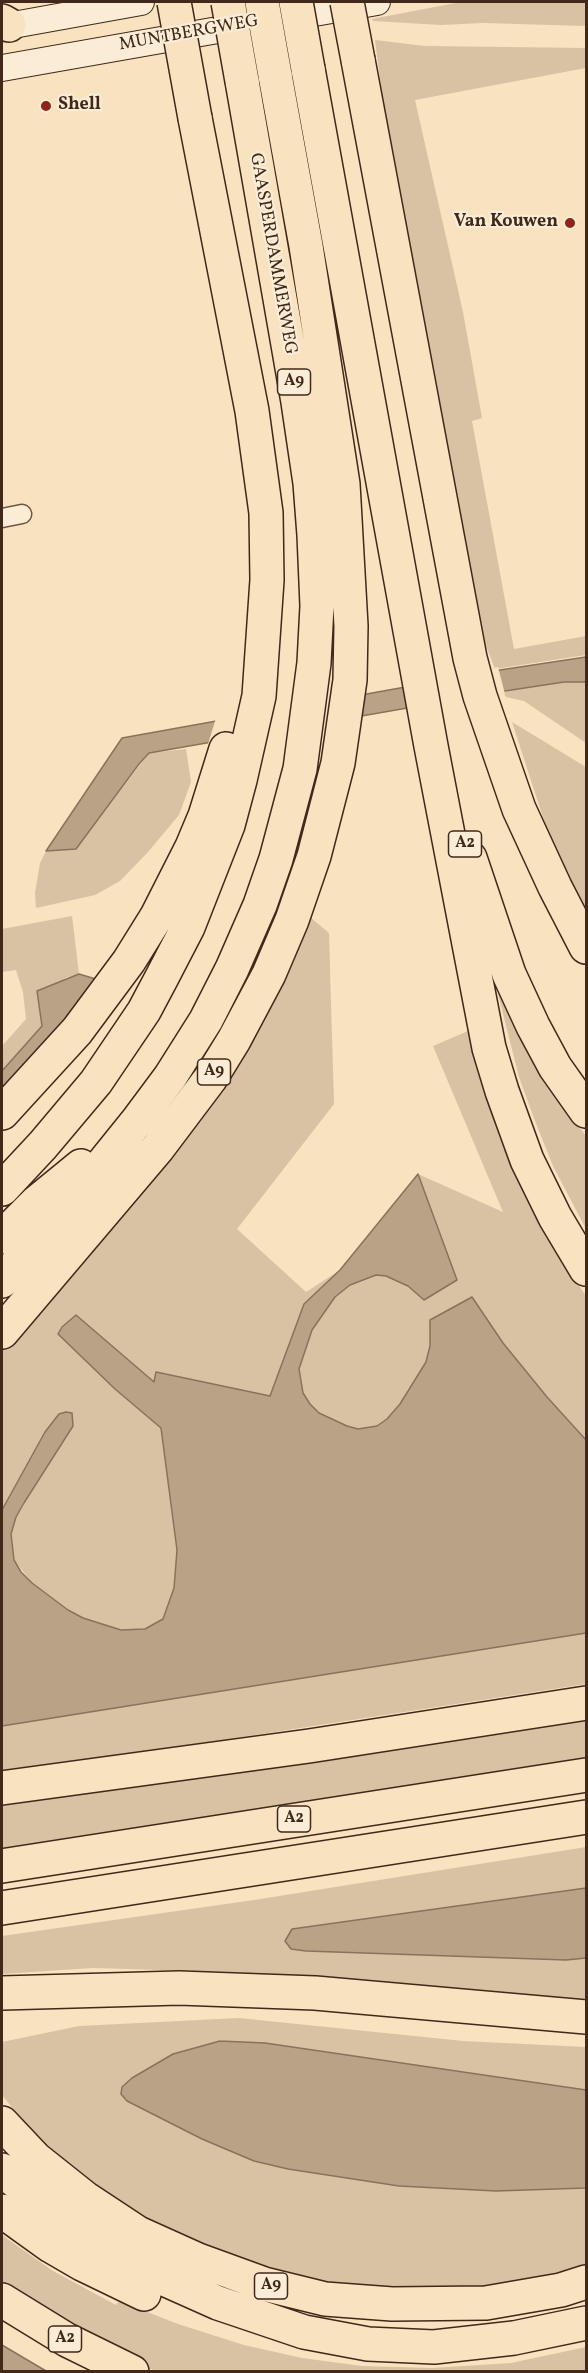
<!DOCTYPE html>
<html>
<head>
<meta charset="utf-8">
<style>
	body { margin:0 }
	#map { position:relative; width:588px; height:2373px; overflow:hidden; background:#f8e2bf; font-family:Vollkorn,serif }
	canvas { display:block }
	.frame { position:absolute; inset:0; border:3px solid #40281a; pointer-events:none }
</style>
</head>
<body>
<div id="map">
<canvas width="588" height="2373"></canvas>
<div class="frame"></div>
</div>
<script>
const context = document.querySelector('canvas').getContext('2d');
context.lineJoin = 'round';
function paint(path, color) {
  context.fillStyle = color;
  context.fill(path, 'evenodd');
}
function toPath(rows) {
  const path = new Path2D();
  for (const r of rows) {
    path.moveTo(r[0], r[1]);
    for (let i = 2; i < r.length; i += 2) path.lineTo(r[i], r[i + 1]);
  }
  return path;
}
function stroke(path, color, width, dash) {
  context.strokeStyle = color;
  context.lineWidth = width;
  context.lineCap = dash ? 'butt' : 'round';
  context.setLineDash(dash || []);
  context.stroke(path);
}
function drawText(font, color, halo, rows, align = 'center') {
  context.font = font + ' Vollkorn,serif';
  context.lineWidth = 4.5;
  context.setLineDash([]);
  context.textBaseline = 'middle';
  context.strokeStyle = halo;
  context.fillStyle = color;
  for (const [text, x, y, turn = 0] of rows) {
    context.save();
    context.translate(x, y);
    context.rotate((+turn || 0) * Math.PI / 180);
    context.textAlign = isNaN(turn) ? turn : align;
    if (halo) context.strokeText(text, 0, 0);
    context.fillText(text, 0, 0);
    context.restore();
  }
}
paint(toPath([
	[461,2,586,2,586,26,483,23,441,25,373,21,372,19],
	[375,40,425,46,586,48,586,68,415,100,463,312,482,418,472,421,514,649,586,636,586,655,495,669,485,643,382,95],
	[564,682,586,682,586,743,524,701,506,697,503,692],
	[512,722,586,767,586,918,551,842],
	[186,749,191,782,179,815,148,852,120,881,95,895,36,908,35,893,40,863,46,851,76,849,149,753],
	[304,912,329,933,334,1104,237,1229,306,1292,340,1270,304,1304,270,1396,156,1372,155,1383,76,1315,115,1389,161,1427,177,1550,174,1588,163,1619,145,1629,121,1630,83,1618,68,1610,32,1583,14,1560,11,1534,16,1517,66,1438,45,1432,2,1510,2,1348,124,1202],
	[72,916,79,974,65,978,41,1020,42,1026,36,1035,2,1071,2,1046,26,1019,23,992,16,970,2,972,2,929],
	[491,966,563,1105,586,1136,586,1229,553,1166,535,1121,519,1077],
	[468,1031,500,1139,531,1208,558,1254,586,1296,586,1440,547,1397,503,1343,472,1297,431,1320,430,1346,426,1362,400,1404,387,1419,377,1426,358,1429,347,1426,319,1413,310,1404,303,1393,299,1369,312,1330,335,1297,350,1285,376,1275,386,1276,408,1286,424,1300,457,1280,418,1174,503,1212,433,1046],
	[586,1633,586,1684,2,1774,2,1726],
	[586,1720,586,1761,144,1832,2,1849,2,1806],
	[586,1847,586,1888,543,1895,291,1949,566,1960,586,1958,586,2000,555,1999,370,1981,228,1972,93,1968,2,1974,2,1936,254,1900],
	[239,2018,463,2041,586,2047,586,2090,265,2043,220,2041,173,2054,132,2078,254,2161,288,2169,399,2186,496,2191,586,2188,586,2267,518,2284,447,2291,378,2293,259,2274,136,2216,43,2146,2,2095,2,2042,79,2026],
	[2,2235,53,2271,116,2305,119,2301,178,2324,244,2345,302,2358,362,2366,432,2368,511,2363,586,2347,586,2371,157,2371,144,2367,2,2291]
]), '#d9c2a3');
const water = toPath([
	[586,657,586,682,564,682,505,691,149,753,139,764,76,849,46,851,122,738,500,670,586,657],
	[79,974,99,980,2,1092,2,1071,42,1026,37,991,79,974],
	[418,1174,457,1280,424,1300,408,1286,386,1276,376,1275,350,1285,335,1297,312,1330,299,1369,303,1393,310,1404,319,1413,347,1426,358,1429,377,1426,387,1419,400,1404,426,1362,430,1346,430,1320,472,1297,503,1343,547,1397,586,1440,586,1633,2,1726,2,1510,45,1432,59,1414,66,1412,72,1413,73,1426,24,1503,16,1517,11,1534,14,1560,21,1572,32,1583,68,1610,83,1618,121,1630,145,1629,163,1619,174,1588,177,1550,161,1428,115,1389,58,1334,62,1327,76,1315,154,1382,156,1372,270,1396,304,1304,340,1270,418,1174],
	[586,1888,586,1958,566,1960,306,1951,291,1949,285,1941,292,1929,586,1888],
	[220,2041,265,2043,586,2090,586,2188,496,2191,399,2186,288,2169,254,2161,202,2139,127,2101,121,2094,122,2087,132,2078,173,2054,220,2041],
	[2,2345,46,2371,2,2371,2,2345]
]);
paint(water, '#b9a387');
stroke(water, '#89725b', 1.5);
paint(toPath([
	[498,667,505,694,413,710,408,684],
	[363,692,359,720,207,747,216,718]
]), '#f8e2bf');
const minor = toPath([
	[2,518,22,514]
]);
const secondary = toPath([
	[2,27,141,2],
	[2,68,377,2]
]);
const motorway = toPath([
	[2,21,9,25],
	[358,60,470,658,480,696,519,809,555,887,586,947],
	[308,69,431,746,489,1048,502,1091,527,1160,555,1217,586,1269],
	[470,858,509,974,533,1026,555,1067,586,1111],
	[2,1113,77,1031,129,961,157,916,192,847,205,816,226,749],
	[2,1189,43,1145,96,1082,144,1011,161,979,188,927,228,825,240,780,259,696,267,580,266,513,252,411,195,118],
	[2,1237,37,1202,81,1166],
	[2,1281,88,1182,138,1120,170,1077,206,1020,232,969,260,905,276,859,300,769,314,663,317,606,314,535,310,483,298,402,242,81],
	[2,1332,158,1148,210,1079,234,1040,269,974,292,920,314,856,338,763,350,680,351,626,343,484,306,246,275,75],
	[2,1788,309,1746,586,1703],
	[2,1866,586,1775],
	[2,1908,586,1817],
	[2,1993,179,1988,315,1993,586,2017],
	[2,2123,36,2159,85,2198,138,2233,198,2260,264,2284,325,2299,392,2304,486,2303,561,2290,586,2282],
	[2,2170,72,2227,135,2266,218,2303,304,2332,368,2344,434,2347,514,2338,586,2323],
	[2,2211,51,2246,82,2264,144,2294],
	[2,2300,67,2340,132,2372]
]);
stroke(minor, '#6e5643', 21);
stroke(secondary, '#40281a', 28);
stroke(motorway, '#40281a', 36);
stroke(minor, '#faecd5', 18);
stroke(secondary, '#faecd5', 26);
stroke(motorway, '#f8e2bf', 33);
const motorwayBridge = toPath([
	[174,2,195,118],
	[228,2,242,81],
	[262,2,275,75],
	[296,2,308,69],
	[347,2,358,60]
]);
stroke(motorwayBridge, '#40281a', 36, []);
stroke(motorwayBridge, '#f8e2bf', 33);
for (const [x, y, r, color] of [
	[46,106,6,"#8f2418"],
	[570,223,6,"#8f2418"]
]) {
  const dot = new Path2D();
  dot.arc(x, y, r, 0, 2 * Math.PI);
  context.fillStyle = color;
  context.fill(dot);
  stroke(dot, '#faecd5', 2);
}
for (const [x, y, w] of [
	[294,382,33],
	[465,844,33],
	[214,1072,33],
	[294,1819,33],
	[271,2286,33],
	[65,2339,33]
]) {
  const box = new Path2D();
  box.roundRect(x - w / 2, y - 13, w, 26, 4.5);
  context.fillStyle = '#faecd5';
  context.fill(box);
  stroke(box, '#40281a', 1.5);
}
drawText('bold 16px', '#40281a', null, [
	["A9",294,382],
	["A2",465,844],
	["A9",214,1072],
	["A2",294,1819],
	["A9",271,2286],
	["A2",65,2339]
]);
drawText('18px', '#40281a', '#faecd5', [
	["MUNTBERGWEG",189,34,-10],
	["GAASPERDAMMERWEG",272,254,80]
]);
drawText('bold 18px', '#40281a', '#faecd5', [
	["Shell",58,106],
	["Van Kouwen",558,223,"right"]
], 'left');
</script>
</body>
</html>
